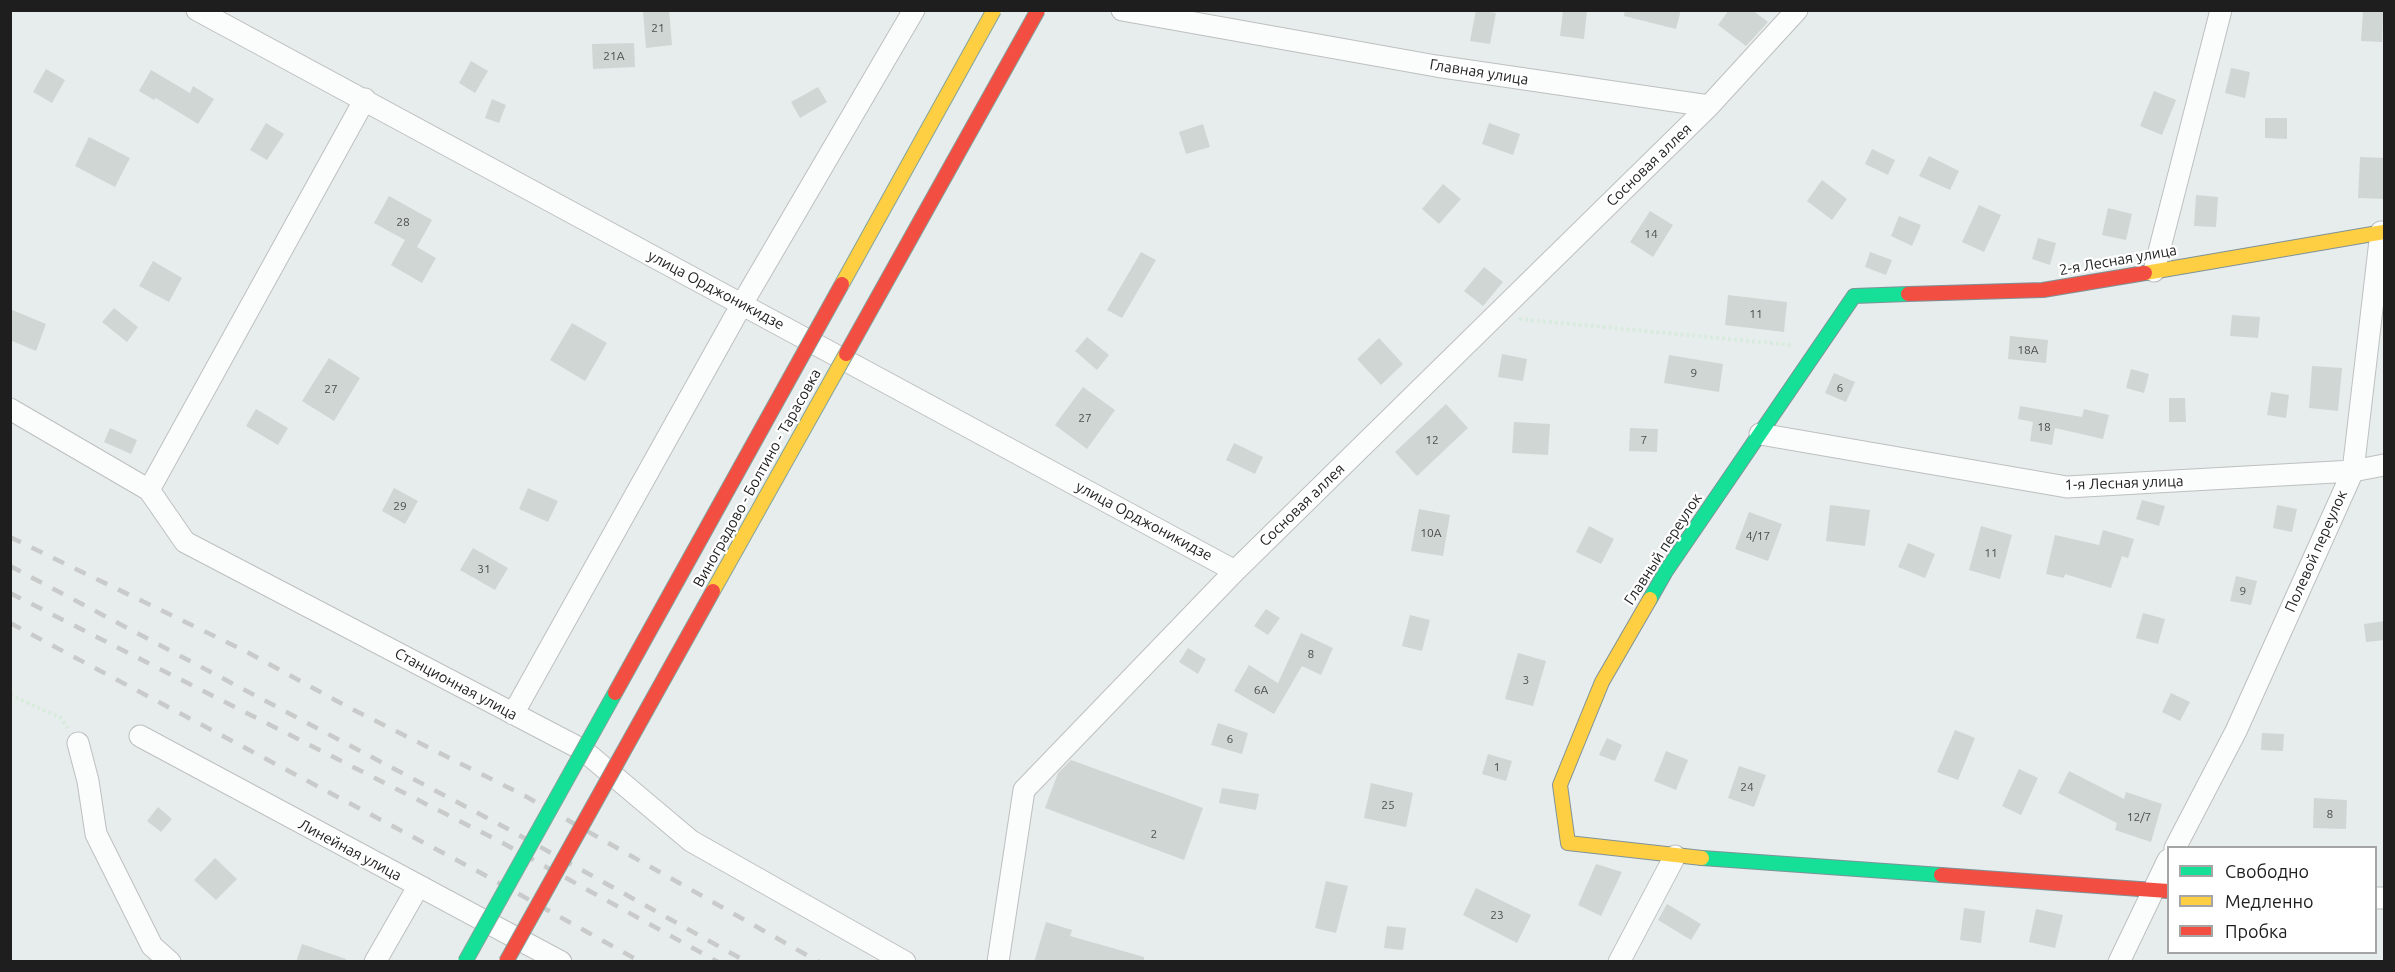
<!DOCTYPE html>
<html>
<head>
<meta charset="utf-8">
<style>
	body { margin:0 }
	#map { position:relative; width:2395px; height:972px; overflow:hidden; background:#e7edec; font-family:Ubuntu,sans-serif }
	canvas { display:block }
	.frame { position:absolute; inset:0; border:12px solid #1e1e1e; pointer-events:none }
	.legend { position:absolute; left:2167px; top:846px; width:210px; height:108px; box-sizing:border-box; background:#fff; border:2px solid #a5a5a5; margin:0; padding:8px 10px; list-style:none; font-size:18px; color:#1e1e1e }
	.legend li { display:flex; align-items:center; gap:12px; height:30px }
	.legend b { width:30px; border:2px solid #a5a5a5 }
</style>
</head>
<body>
<div id="map">
<canvas width="2395" height="972"></canvas>
<div class="frame"></div>
<ul class="legend">
<li><b style="height:8px;background:#16e098"></b>Свободно</li>
<li><b style="height:8px;background:#ffcf43"></b>Медленно</li>
<li><b style="height:8px;background:#f24e42"></b>Пробка</li>
</ul>
</div>
<script>
const context = document.querySelector('canvas').getContext('2d');
context.lineJoin = 'round';
function paint(path, color) {
  context.fillStyle = color;
  context.fill(path, 'evenodd');
}
function toPath(rows) {
  const path = new Path2D();
  for (const r of rows) {
    path.moveTo(r[0], r[1]);
    for (let i = 2; i < r.length; i += 2) path.lineTo(r[i], r[i + 1]);
  }
  return path;
}
function stroke(path, color, width, dash) {
  context.strokeStyle = color;
  context.lineWidth = width;
  context.lineCap = dash ? 'butt' : 'round';
  context.setLineDash(dash || []);
  context.stroke(path);
}
function drawText(font, color, halo, rows, align = 'center') {
  context.font = font + ' Ubuntu,sans-serif';
  context.lineWidth = 4.5;
  context.setLineDash([]);
  context.textBaseline = 'middle';
  context.strokeStyle = halo;
  context.fillStyle = color;
  for (const [text, x, y, turn = 0] of rows) {
    context.save();
    context.translate(x, y);
    context.rotate((+turn || 0) * Math.PI / 180);
    context.textAlign = isNaN(turn) ? turn : align;
    if (halo) context.strokeText(text, 0, 0);
    context.fillText(text, 0, 0);
    context.restore();
  }
}
paint(toPath([
	[669,10,672,45,646,48,643,11],
	[1476,10,1496,13,1490,44,1470,41],
	[1563,10,1587,10,1584,39,1560,36],
	[1625,10,1681,10,1676,29,1624,16],
	[1729,10,1752,10,1768,22,1746,46,1718,25],
	[2363,11,2383,12,2382,42,2361,41],
	[634,43,635,67,593,69,592,44],
	[471,61,488,71,475,93,459,83],
	[2231,68,2250,72,2245,98,2225,93],
	[46,69,65,80,52,103,33,92],
	[151,70,190,93,193,86,214,99,198,124,156,98,154,100,139,91],
	[818,87,827,102,800,118,791,102],
	[2154,91,2176,100,2162,135,2140,126],
	[492,99,506,105,499,123,485,118],
	[2265,118,2287,118,2287,139,2265,138],
	[266,123,284,134,267,160,250,150],
	[1489,123,1520,134,1513,155,1482,144],
	[1203,124,1210,147,1186,154,1179,132],
	[89,137,130,158,115,187,75,166],
	[1872,149,1895,160,1888,175,1865,164],
	[1929,156,1959,171,1950,190,1919,176],
	[2360,157,2385,158,2385,199,2358,198],
	[1822,180,1847,199,1832,220,1807,201],
	[1443,184,1461,199,1439,224,1422,209],
	[2196,195,2218,197,2216,227,2194,226],
	[389,196,432,220,417,247,436,258,422,283,391,265,405,240,374,223],
	[1979,205,2001,215,1984,252,1962,242],
	[2108,208,2132,214,2126,240,2102,235],
	[1650,211,1673,225,1653,257,1630,242],
	[1899,216,1921,225,1912,246,1891,236],
	[2038,238,2056,243,2050,265,2032,259],
	[1141,252,1156,260,1122,318,1107,310],
	[1870,252,1892,260,1886,275,1865,267],
	[153,261,182,278,169,302,139,286],
	[1484,267,1503,282,1483,306,1464,291],
	[1728,295,1787,302,1784,332,1725,325],
	[114,308,138,327,127,342,102,322],
	[10,309,46,324,36,351,10,340],
	[2232,315,2260,317,2258,338,2230,336],
	[572,323,607,343,585,381,550,360],
	[2010,336,2048,340,2046,363,2008,359],
	[1087,337,1109,355,1097,370,1075,351],
	[1379,338,1403,364,1381,385,1357,359],
	[1502,354,1527,359,1523,381,1498,377],
	[1669,355,1723,364,1719,392,1664,383],
	[329,358,360,378,334,421,302,401],
	[2312,366,2342,368,2338,411,2309,408],
	[2131,369,2149,374,2144,393,2126,388],
	[1834,373,1855,382,1846,402,1825,393],
	[1083,387,1115,410,1087,449,1055,425],
	[2271,392,2289,395,2286,418,2267,415],
	[2169,398,2185,398,2186,422,2169,422],
	[1446,404,1468,428,1417,476,1395,452],
	[2020,406,2082,417,2084,409,2109,415,2103,439,2055,428,2052,445,2030,441,2033,422,2018,419],
	[256,409,288,428,278,445,246,426],
	[1514,422,1550,424,1548,455,1512,453],
	[110,428,137,440,131,454,104,442],
	[1630,428,1658,429,1657,452,1629,451],
	[1234,443,1263,457,1255,474,1226,460],
	[394,488,418,501,405,524,382,511],
	[528,488,558,501,548,522,519,509],
	[2142,500,2165,506,2159,526,2136,519],
	[1830,505,1870,510,1865,546,1826,541],
	[2277,505,2297,509,2292,532,2273,528],
	[1419,509,1450,515,1443,556,1411,551],
	[1749,512,1782,524,1768,561,1735,549],
	[1589,526,1614,539,1601,564,1576,552],
	[1981,526,2012,535,2000,579,1969,570],
	[2103,530,2134,539,2128,558,2122,556,2111,588,2065,574,2064,578,2046,574,2055,535,2099,545],
	[1908,543,1935,554,1925,578,1898,567],
	[473,548,508,568,495,590,460,570],
	[2236,576,2257,581,2251,605,2230,601],
	[1266,609,1280,618,1268,635,1254,626],
	[2143,613,2165,619,2158,644,2136,638],
	[1410,615,1430,620,1422,651,1402,646],
	[2385,621,2385,640,2366,642,2364,624],
	[1301,633,1333,648,1321,675,1302,666,1274,714,1234,691,1249,665,1278,683],
	[1188,648,1206,659,1198,674,1179,662],
	[1518,653,1546,661,1533,706,1505,699],
	[2171,693,2190,702,2180,721,2162,712],
	[1218,723,1248,733,1242,754,1211,745],
	[1955,730,1975,738,1958,780,1937,772],
	[2262,733,2284,734,2283,751,2261,750],
	[1607,738,1622,745,1615,761,1599,755],
	[1666,751,1688,760,1676,790,1654,781],
	[1488,754,1512,761,1506,781,1482,774],
	[1071,760,1203,808,1184,860,1045,808,1058,773],
	[1739,766,1766,775,1754,807,1728,798],
	[2019,769,2038,778,2021,815,2002,806],
	[2069,771,2124,799,2126,792,2162,804,2151,842,2115,830,2117,823,2058,793],
	[1371,783,1413,793,1406,827,1364,818],
	[1222,788,1259,794,1256,810,1219,803],
	[2314,798,2347,800,2346,829,2313,828],
	[158,807,172,819,161,832,147,821],
	[215,858,237,879,216,900,194,880],
	[1596,864,1622,872,1601,916,1578,905],
	[1326,881,1348,886,1336,933,1315,928],
	[1476,888,1531,915,1517,943,1463,915],
	[1667,904,1701,924,1691,940,1658,920],
	[1964,908,1985,911,1981,943,1960,940],
	[2036,909,2063,915,2055,948,2029,942],
	[1046,922,1072,930,1070,936,1144,957,1144,962,1034,962],
	[1387,926,1406,928,1403,950,1384,948],
	[302,944,346,959,345,962,296,962]
]), '#cfd6d4');
const street = toPath([
	[197,10,1235,571],
	[1122,10,1436,66,1709,106,1797,10],
	[2154,271,2221,10],
	[10,409,149,490,185,542,583,750,691,841,905,962],
	[1760,434,2067,487,2353,471,2384,465],
	[149,490,365,99],
	[513,714,742,304,914,10],
	[140,736,561,962],
	[78,743,88,781,96,834,152,946,170,962],
	[2175,848,2236,731,2353,471,2381,232],
	[2376,898,2384,898],
	[375,962,418,887],
	[998,962,1024,790,1235,571,1709,106],
	[1619,962,1675,856],
	[2119,962,2168,860]
]);
const fast = toPath([
	[1650,599,1666,571,1854,296,1908,294],
	[1702,858,1941,875]
]);
const slow = toPath([
	[2145,273,2384,232],
	[1650,599,1602,682,1560,785,1568,843,1702,858]
]);
const jam = toPath([
	[1908,294,2043,290,2145,273],
	[1941,875,2168,891]
]);
stroke(street, '#bdc0bf', 23);
stroke(fast, '#7e9298', 16);
stroke(slow, '#7e9298', 16);
stroke(jam, '#7e9298', 16);
stroke(toPath([
	[1519,319,1792,345],
	[10,695,61,718,68,728]
]), '#d9ebde', 4, [3, 3]);
stroke(street, '#fbfcfc', 21);
stroke(fast, '#16e098', 14);
stroke(slow, '#ffcf43', 14);
stroke(jam, '#f24e42', 14);
stroke(toPath([
	[10,537,245,651,348,707,525,796,819,962],
	[10,566,508,829,747,962],
	[10,593,501,842,718,962],
	[10,623,481,873,641,962]
]), '#c9caca', 4.5, [12, 12]);
const fastBridge = toPath([
	[465,962,615,693]
]);
const slowBridge = toPath([
	[842,284,994,10],
	[713,591,846,354]
]);
const jamBridge = toPath([
	[846,354,1038,10],
	[615,693,842,284],
	[506,962,713,591]
]);
stroke(fastBridge, '#83a39e', 16, []);
stroke(slowBridge, '#83a39e', 16, []);
stroke(jamBridge, '#83a39e', 16, []);
stroke(fastBridge, '#16e098', 14);
stroke(slowBridge, '#ffcf43', 14);
stroke(jamBridge, '#f24e42', 14);
drawText('12px', '#4b4d4c', null, [
	["21",658,28],
	["21А",614,56],
	["28",403,222],
	["14",1651,234],
	["11",1756,314],
	["18А",2028,350],
	["9",1694,373],
	["6",1840,388],
	["27",331,389],
	["27",1085,418],
	["18",2044,427],
	["12",1432,440],
	["7",1644,440],
	["29",400,506],
	["10А",1431,533],
	["4/17",1758,536],
	["11",1991,553],
	["31",484,569],
	["9",2243,591],
	["8",1311,654],
	["3",1526,680],
	["6А",1261,690],
	["6",1230,739],
	["1",1497,767],
	["24",1747,787],
	["25",1388,805],
	["8",2330,814],
	["12/7",2139,817],
	["2",1154,834],
	["23",1497,915]
]);
drawText('15px', '#1e1e1e', '#fff', [
	["Главная улица",1479,72,9],
	["Сосновая аллея",1649,165,-44],
	["2-я Лесная улица",2118,260,-10],
	["улица Орджоникидзе",716,290,28],
	["Виноградово - Болтино - Тарасовка",757,478,-61],
	["1-я Лесная улица",2124,483,-2],
	["Сосновая аллея",1302,505,-44],
	["улица Орджоникидзе",1144,521,28],
	["Главный переулок",1663,549,-57],
	["Полевой переулок",2316,551,-66],
	["Станционная улица",456,684,28],
	["Линейная улица",350,850,28]
]);
</script>
</body>
</html>
